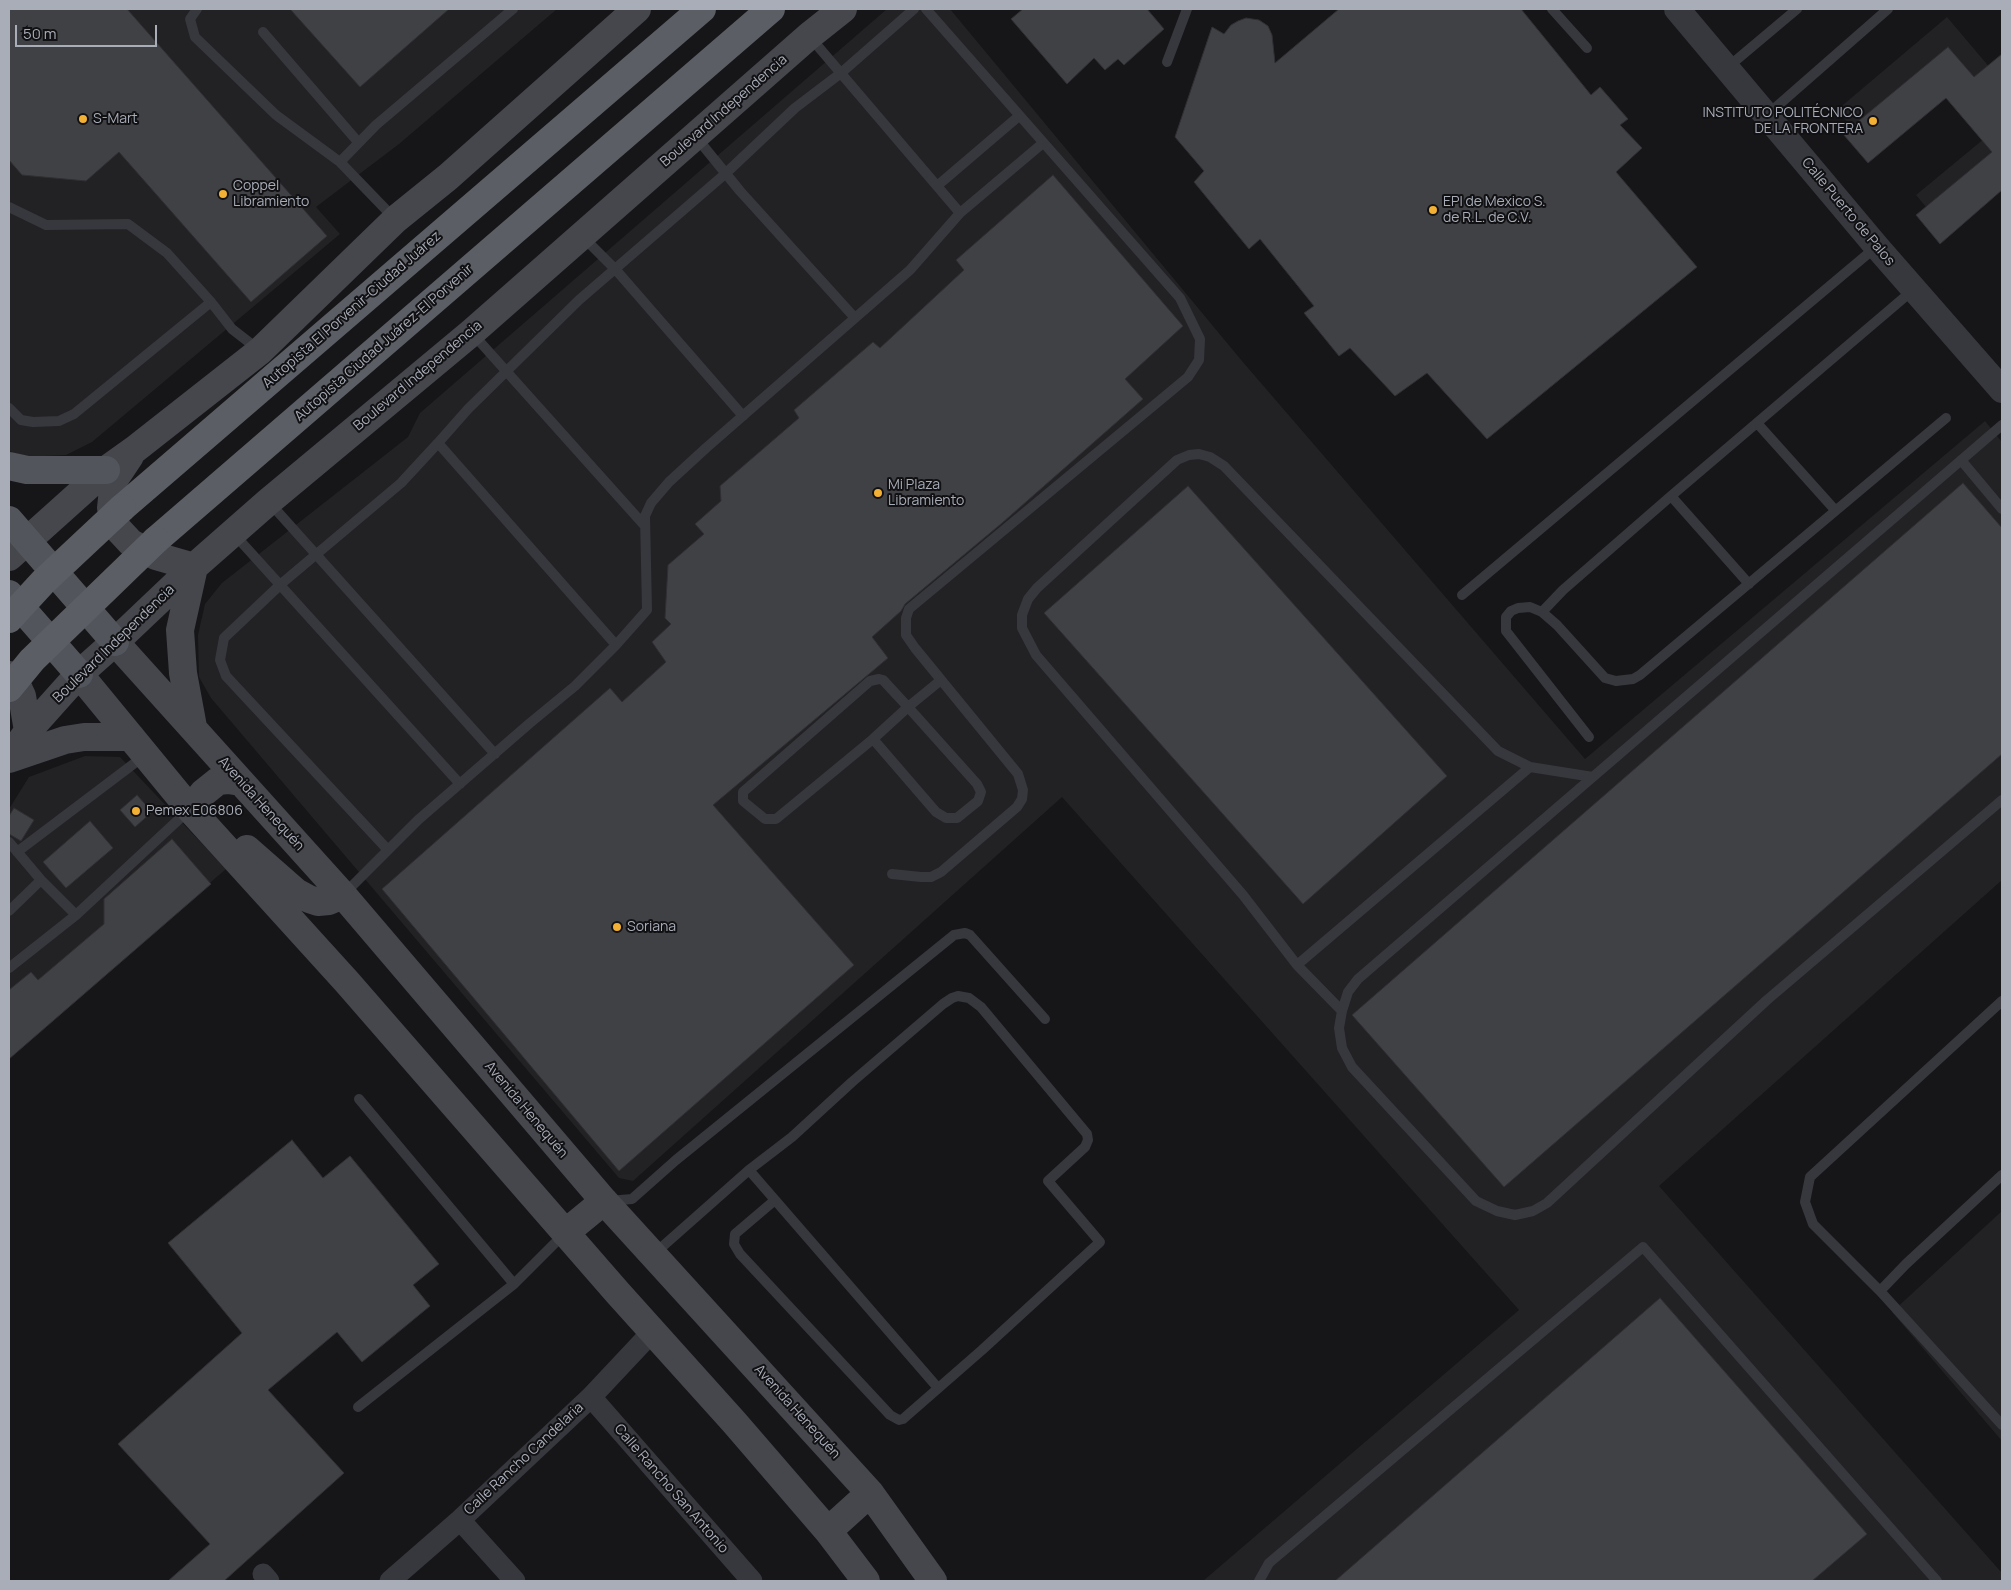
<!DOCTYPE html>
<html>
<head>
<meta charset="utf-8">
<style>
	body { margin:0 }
	#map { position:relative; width:2011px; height:1590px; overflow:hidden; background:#161618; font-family:Manrope,sans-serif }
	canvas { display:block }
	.frame { position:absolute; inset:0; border:10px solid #a8adb8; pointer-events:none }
	.scale { position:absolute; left:15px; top:25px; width:142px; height:22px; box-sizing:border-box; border:2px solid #a8adb8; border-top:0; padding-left:6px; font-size:15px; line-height:18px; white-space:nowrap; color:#a8adb8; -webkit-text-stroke:4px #111113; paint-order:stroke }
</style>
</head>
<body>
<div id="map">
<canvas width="2011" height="1590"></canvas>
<div class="frame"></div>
<div class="scale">50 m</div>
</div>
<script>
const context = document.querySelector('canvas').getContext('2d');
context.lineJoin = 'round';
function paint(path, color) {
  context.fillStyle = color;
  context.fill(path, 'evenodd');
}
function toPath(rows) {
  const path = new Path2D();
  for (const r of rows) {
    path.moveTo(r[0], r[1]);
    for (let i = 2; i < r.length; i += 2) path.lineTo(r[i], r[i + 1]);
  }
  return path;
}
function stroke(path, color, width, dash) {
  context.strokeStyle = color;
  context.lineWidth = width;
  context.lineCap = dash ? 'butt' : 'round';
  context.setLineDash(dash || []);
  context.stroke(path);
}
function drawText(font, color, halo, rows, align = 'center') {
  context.font = font + ' Manrope,sans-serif';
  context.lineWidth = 4;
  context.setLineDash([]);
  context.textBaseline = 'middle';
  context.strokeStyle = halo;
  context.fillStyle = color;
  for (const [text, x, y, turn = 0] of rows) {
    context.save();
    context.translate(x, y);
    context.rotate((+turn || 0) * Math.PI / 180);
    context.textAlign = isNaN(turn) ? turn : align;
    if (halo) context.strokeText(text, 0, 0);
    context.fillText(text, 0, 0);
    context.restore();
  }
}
paint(toPath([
	[9,9,557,9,399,144,316,207,340,234,92,442,66,455,26,457,9,451],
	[887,9,950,9,1242,361,1585,759,1985,421,2002,442,2002,880,1659,1186,2002,1573,2002,1581,1203,1581,1519,1310,1062,797,633,1181,619,1178,211,698,199,677,198,635,205,604,222,583,408,437,420,413],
	[1947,17,2002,82,2002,176,1942,226,1916,195,1991,133,1947,81,1868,146,1837,110],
	[85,756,120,757,226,869,9,1056,9,809,29,777],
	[2002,1211,2002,1441,1892,1312]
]), '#222225');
const building = toPath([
	[9,9,127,9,327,236,251,302,119,152,86,181,22,175,9,160,9,9],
	[290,9,449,9,360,87,290,9],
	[1023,9,1147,9,1164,29,1124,65,1118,59,1105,70,1094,58,1067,84,1011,19,1023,9],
	[1339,9,1521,9,1591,95,1600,87,1628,119,1620,125,1642,148,1616,172,1697,267,1487,439,1427,373,1395,396,1350,348,1339,356,1304,313,1314,306,1260,239,1249,249,1194,182,1204,171,1175,137,1212,27,1224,34,1231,25,1238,21,1246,18,1259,20,1268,26,1272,35,1275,63,1339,9],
	[1948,47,1974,77,2002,54,2002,190,1940,244,1916,215,1992,152,1946,98,1868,163,1843,134,1948,47],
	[1053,175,1183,326,1125,379,1143,399,1002,523,905,604,901,611,872,637,888,658,713,805,854,965,619,1171,382,889,610,688,622,702,666,662,652,642,671,624,665,618,668,565,704,534,695,524,721,501,720,486,799,418,794,410,873,342,880,348,964,270,956,260,1053,175],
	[1963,483,2002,528,2002,754,1504,1187,1352,1015,1963,483],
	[1188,486,1447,776,1303,904,1044,613,1188,486],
	[137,795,152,812,135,827,120,810,137,795],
	[14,808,34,820,21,841,9,834,9,816,14,808],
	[90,821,113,848,66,888,43,862,90,821],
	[172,839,211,884,9,1059,9,990,31,972,38,980,104,924,104,899,172,839],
	[292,1140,323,1178,350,1156,439,1264,413,1285,430,1306,362,1362,337,1332,268,1390,344,1473,224,1581,168,1581,210,1544,118,1444,242,1333,168,1243,292,1140],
	[1660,1298,1867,1534,1812,1581,1335,1581,1660,1298]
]);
paint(building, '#404145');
stroke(building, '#303034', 1);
stroke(toPath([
	[197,9,190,19,195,37,276,115,340,162],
	[1552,9,1587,48],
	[263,32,358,142],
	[810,37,960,213],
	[1167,62,1187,9],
	[1728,67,1797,9],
	[1767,115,1888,9],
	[696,137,740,191,855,318],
	[937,186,1019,116],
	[9,207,46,225,128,224,167,253,211,302,232,329,259,350],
	[395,219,340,162,376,125,513,9],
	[582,236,616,270,743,416],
	[1913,290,1671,496,1563,590,1542,612,1557,625,1605,678,1616,681,1633,679,1640,675,1946,418],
	[472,333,644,525],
	[9,408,21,420,33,422,59,421,74,414,211,302],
	[1757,423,1835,510],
	[2002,425,1358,979,1348,992,1342,1011,1339,1028,1342,1048,1352,1067,1476,1201,1497,1211,1515,1215,1533,1211,1547,1203,1767,1000,2002,800],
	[438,443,468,409,579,300,725,174,795,108,841,73,914,9],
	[1961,460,2002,509],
	[1671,496,1749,584],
	[269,502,495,754],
	[234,534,460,784],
	[1462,595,1876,247],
	[1542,612,1530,607,1518,608,1511,611,1506,617,1506,631,1589,737],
	[873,739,936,812,946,818,957,818,978,801,981,792,977,784,908,707,883,680,879,679,870,681,743,792,743,801,765,819,776,819,873,739,908,707,941,680],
	[9,842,41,880,76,915],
	[388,850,226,676,220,660,224,638,281,584,401,483,438,443,616,645],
	[17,852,144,756],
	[892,874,921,877,931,877,941,872,1017,807,1022,799,1023,790,1018,774,915,648,906,635,906,618,909,609,1188,377,1199,360,1200,339,1180,298,926,9],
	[344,894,418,820,530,723,575,686,616,645,647,610,645,516,651,503,669,482,706,448,910,270,960,213,1043,143],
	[9,911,41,880],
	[1297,965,1530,767],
	[9,968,76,915,190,809],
	[1342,1011,1297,965,1243,895,1036,655,1022,628,1022,615,1028,599,1037,588,1177,460,1189,455,1199,454,1210,457,1224,466,1498,751,1530,767,1593,777],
	[359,1099,514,1284],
	[749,1170,938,1388],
	[2002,1175,1906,1264,1880,1291,2002,1425],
	[609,1201,632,1199,676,1160,954,935,965,933,970,935,1045,1019],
	[654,1254,749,1170,792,1137,852,1082,943,1004,952,998,958,996,969,998,981,1007,1087,1134,1088,1140,1085,1147,1048,1181,1100,1242,982,1350,903,1419,899,1420,890,1415,740,1254,734,1244,735,1234,775,1200],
	[1880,1291,1813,1224,1805,1202,1810,1177,2002,1001],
	[358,1407,514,1284,564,1234],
	[1259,1581,1269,1563,1643,1247,1937,1581]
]), '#37383d', 10);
stroke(toPath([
	[591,1397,752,1581],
	[460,1520,515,1581],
	[263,1574,269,1581],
	[390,1581,460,1520,591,1397,653,1331]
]), '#37383d', 21);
stroke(toPath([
	[1677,9,1877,247,2002,390]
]), '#37383d', 26);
stroke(toPath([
	[130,456,114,480,111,508,117,528,131,543,156,556,194,567,180,630,183,673,193,727],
	[9,557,106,470,134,450,260,351,396,219,448,177,637,9],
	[115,642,343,895,604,1201,870,1493,933,1581],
	[79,674,190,809,347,982,617,1292,734,1422,828,1531,866,1581],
	[9,675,16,683,22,696,28,731],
	[9,758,28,731,79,674,115,642,194,567,268,502,471,333,809,36,843,9],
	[9,759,65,740,84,737,131,737],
	[190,809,203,793,218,781,228,780,241,782],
	[247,849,296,892,309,899,318,902,329,901,343,895],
	[565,1233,604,1201],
	[828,1531,870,1493]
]), '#45474d', 28);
stroke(toPath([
	[9,466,27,470,106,470],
	[9,520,115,642],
	[9,594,79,674]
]), '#53555c', 28);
stroke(toPath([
	[122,508,702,9],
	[156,540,771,9]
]), '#5b5e65', 28);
stroke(toPath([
	[9,619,43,582,122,508],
	[9,688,32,660,156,540]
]), '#5b5e65', 28);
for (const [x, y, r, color] of [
	[83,119,5,"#f2b134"],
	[1873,121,5,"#f2b134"],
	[223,194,5,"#f2b134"],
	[1433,210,5,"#f2b134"],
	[878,493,5,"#f2b134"],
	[136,811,5,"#f2b134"],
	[617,927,5,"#f2b134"]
]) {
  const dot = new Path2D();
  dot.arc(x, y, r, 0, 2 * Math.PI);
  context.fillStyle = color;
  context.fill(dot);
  stroke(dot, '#111113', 2);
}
drawText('14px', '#a8adb8', '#111113', [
	["Boulevard Independencia",724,111,-41],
	["Calle Puerto de Palos",1848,212,50],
	["Autopista El Porvenir-Ciudad Juárez",352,310,-41],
	["Autopista Ciudad Juárez-El Porvenir",384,343,-41],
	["Boulevard Independencia",418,376,-40],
	["Boulevard Independencia",114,644,-44],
	["Avenida Henequén",261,804,48],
	["Avenida Henequén",526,1110,50],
	["Avenida Henequén",797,1412,48],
	["Calle Rancho Candelaria",524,1459,-43],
	["Calle Rancho San Antonio",671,1489,49]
]);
drawText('14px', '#a8adb8', '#111113', [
	["INSTITUTO POLITÉCNICO",1863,113,"right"],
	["DE LA FRONTERA",1863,129,"right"],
	["S-Mart",93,119],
	["Coppel",233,186],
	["Libramiento",233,202],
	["EPI de Mexico S.",1443,202],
	["de R.L. de C.V.",1443,218],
	["Mi Plaza",888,485],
	["Libramiento",888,501],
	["Pemex E06806",146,811],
	["Soriana",627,927]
], 'left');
</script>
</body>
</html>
